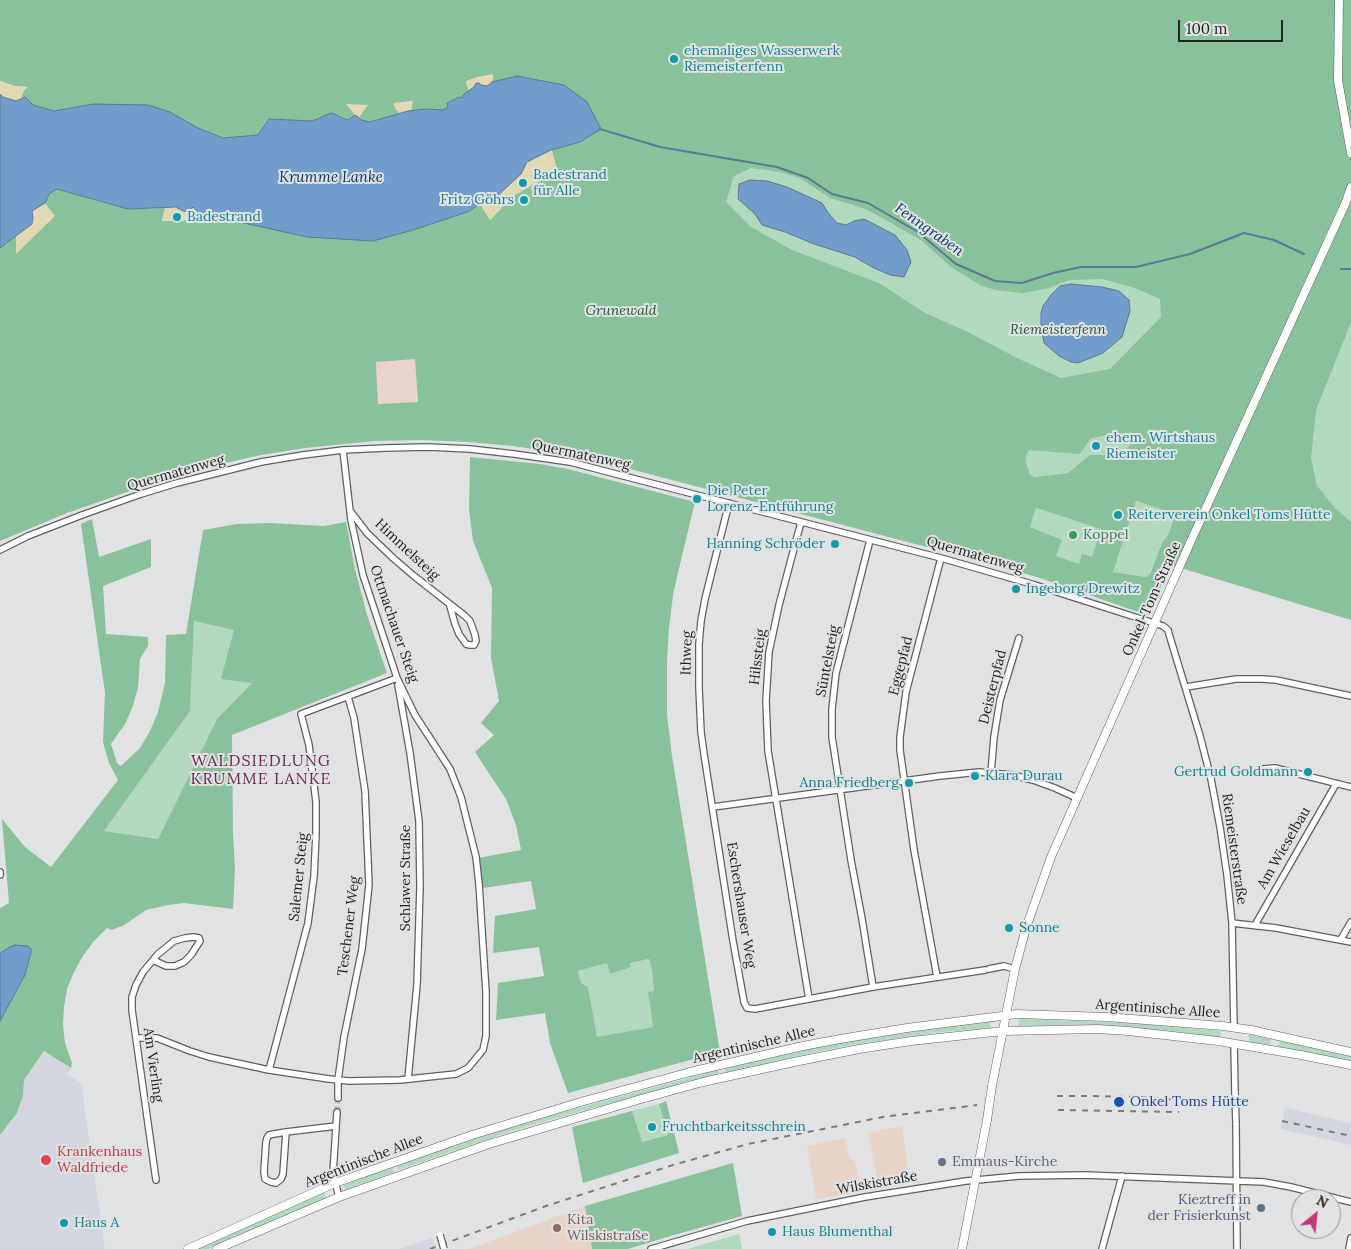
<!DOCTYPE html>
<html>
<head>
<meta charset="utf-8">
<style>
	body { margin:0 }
	#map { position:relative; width:1351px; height:1249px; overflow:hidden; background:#e1e2e4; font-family:Lora,serif }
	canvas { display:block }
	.north { position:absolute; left:1291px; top:1189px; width:50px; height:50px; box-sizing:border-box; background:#e1e2e4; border:1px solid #959697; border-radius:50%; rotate:28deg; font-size:14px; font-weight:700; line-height:20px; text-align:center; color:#232324 }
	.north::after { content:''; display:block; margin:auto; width:18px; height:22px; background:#bf397c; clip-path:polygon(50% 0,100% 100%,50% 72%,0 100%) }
	.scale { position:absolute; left:1178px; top:20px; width:105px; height:22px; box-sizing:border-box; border:2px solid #232324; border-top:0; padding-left:6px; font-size:15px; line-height:18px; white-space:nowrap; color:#232324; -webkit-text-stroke:4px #e1e2e4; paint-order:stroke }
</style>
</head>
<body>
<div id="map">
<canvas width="1351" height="1249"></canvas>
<div class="north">N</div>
<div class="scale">100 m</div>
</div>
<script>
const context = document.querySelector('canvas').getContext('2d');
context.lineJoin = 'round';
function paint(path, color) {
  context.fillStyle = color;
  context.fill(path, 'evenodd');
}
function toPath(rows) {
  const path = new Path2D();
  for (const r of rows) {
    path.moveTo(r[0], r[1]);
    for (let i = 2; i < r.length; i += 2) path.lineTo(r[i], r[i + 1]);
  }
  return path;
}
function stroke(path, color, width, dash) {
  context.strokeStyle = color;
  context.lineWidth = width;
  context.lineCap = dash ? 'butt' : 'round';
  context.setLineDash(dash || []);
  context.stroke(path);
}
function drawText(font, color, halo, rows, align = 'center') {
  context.font = font + ' Lora,serif';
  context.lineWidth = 4;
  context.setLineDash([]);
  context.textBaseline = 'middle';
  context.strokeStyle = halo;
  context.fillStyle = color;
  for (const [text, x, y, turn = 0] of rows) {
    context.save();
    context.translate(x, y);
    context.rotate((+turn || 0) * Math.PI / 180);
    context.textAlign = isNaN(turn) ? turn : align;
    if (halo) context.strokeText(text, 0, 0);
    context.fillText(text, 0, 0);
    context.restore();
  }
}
paint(toPath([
	[415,359,418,402,378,404,376,361]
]), '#ecd2cd');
paint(toPath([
	[45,1051,71,1068,67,1074,81,1083,105,1249,0,1249,0,1135,17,1113,23,1095,24,1080],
	[1285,1108,1351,1123,1351,1145,1281,1129],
	[432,1238,437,1249,399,1249]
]), '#d2d6df');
paint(toPath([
	[902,1126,910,1182,879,1187,868,1133],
	[845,1138,849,1157,855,1161,861,1191,816,1199,807,1146],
	[585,1206,592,1249,469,1249]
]), '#e8d4c6');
paint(toPath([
	[695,143,1117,262,1240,350,1042,396,594,182],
	[1351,221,1351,619,1215,510],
	[1127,433,1131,443,1122,455,1090,455,1068,473,1035,477,1030,475,1026,462,1026,455,1029,450,1090,439,1102,436],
	[1136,501,1175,514,1169,533,1162,543,1150,574,1146,577,1112,572],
	[1036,508,1101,529,1092,557,1079,564,1055,556,1061,540,1030,527],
	[194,621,234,630,253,682,217,719,158,839,104,831,190,711],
	[649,959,652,970,654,991,648,992,653,1027,597,1038,588,987,581,983,578,971,607,963,610,974,631,967,630,963],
	[1019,1019,1131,1023,1221,1031,1220,1038,1170,1031,1118,1027,1057,1025,1018,1027],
	[991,1021,990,1028,941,1032,863,1043,811,1053,726,1073,725,1068,810,1049,862,1039],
	[1249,1035,1271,1039,1270,1045,1249,1042],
	[1280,1041,1351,1056,1351,1061,1278,1046],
	[718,1070,719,1074,607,1104,542,1122,497,1136,398,1170,397,1165,470,1140,541,1118],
	[659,1104,668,1135,641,1142,632,1111],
	[392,1167,394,1172,345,1190,344,1185],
	[324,1192,326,1198,208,1249,197,1249],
	[739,1234,742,1249,688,1249,691,1248]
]), '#b2d8bd');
paint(toPath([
	[0,0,1351,0,1351,322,1316,410,1311,458,1317,486,1335,508,1351,522,1351,620,1171,565,1147,615,1037,577,957,555,630,469,566,454,513,446,469,442,423,440,375,441,305,448,261,455,204,468,133,490,67,513,0,541,0,248,32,224,49,194,57,189,128,209,165,208,162,221,183,221,199,213,234,220,373,241,413,230,470,211,480,204,490,220,513,196,541,180,553,154,551,150,580,142,564,85,517,76,492,82,493,75,466,82,469,91,464,94,462,98,459,97,447,103,448,107,443,110,426,109,411,111,412,101,403,103,395,108,400,114,370,122,361,120,359,117,367,105,347,105,355,115,348,120,342,118,337,115,319,117,312,121,269,119,258,135,223,138,198,128,93,104,54,111,33,105,25,97,21,98,24,90,27,87,15,86,0,81],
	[751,168,780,172,800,178,830,198,866,209,921,240,951,267,980,285,995,290,1023,293,1049,288,1069,280,1103,279,1135,288,1160,299,1161,317,1110,369,1061,378,1017,358,968,332,925,313,879,283,792,250,751,227,726,202,734,176],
	[415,359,418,402,378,404,376,362],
	[1127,433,1131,443,1122,455,1090,455,1068,473,1035,477,1030,475,1026,462,1026,455,1029,450,1080,454,1090,439,1102,436],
	[1136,501,1175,514,1169,533,1162,543,1150,574,1146,577,1113,572],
	[1036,508,1101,529,1092,557,1082,554,1079,564,1056,556,1062,540,1030,527],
	[470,457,540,464,568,469,695,502,680,564,673,595,669,628,667,660,667,714,672,756,720,1052,568,1093,550,1043,545,1013,496,1020,498,983,544,976,539,947,493,953,495,916,536,909,531,881,483,888,478,858,521,850,516,825,506,799,475,752,494,735,481,723,499,701,491,658,492,588,473,541,469,510],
	[649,959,652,970,654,991,648,992,653,1027,597,1037,588,987,581,983,578,971,607,963,610,974,631,967,630,963],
	[92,519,99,557,151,539,151,567,103,586,106,634,148,637,148,646,140,659,138,688,133,706,125,724,111,744,117,763,119,765,121,766,140,748,150,731,158,712,165,683,166,635,186,634,203,530,237,524,270,523,324,526,346,522,355,569,367,615,387,673,232,735,233,832,235,870,233,909,184,903,168,905,146,910,124,925,112,930,107,928,94,941,83,956,74,972,67,989,64,1007,63,1025,65,1043,72,1063,71,1068,44,1051,24,1080,23,1095,17,1113,0,1135,0,1021,25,975,31,952,3,951,0,953,0,908,9,903,2,819,25,847,51,867,118,780,109,763,103,742,105,693,81,524],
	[194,621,234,630,221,679,252,683,217,719,158,839,104,831,190,711],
	[666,1101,679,1153,583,1183,572,1127,632,1111,642,1142,668,1135,659,1104],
	[733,1163,742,1216,674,1235,628,1249,592,1249,585,1206]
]), '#89c19a');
paint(toPath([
	[493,74,492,82,487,86,475,87,469,91,466,81,477,77],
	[0,81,15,86,28,87,24,90,21,98,16,101,3,97,0,94],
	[413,101,411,111,400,114,395,108,393,103],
	[346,104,368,105,359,117,355,115],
	[551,150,553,154,558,173,530,186,513,196,490,220,480,204,484,200,494,199,521,174,527,162],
	[45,203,55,216,16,254,16,236,32,224,33,218,32,211],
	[193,206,199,213,183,221,162,221,165,208,176,207,183,211,190,209]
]), '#e2d9b4');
const water = toPath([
	[517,76,564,85,587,102,601,129,580,142,551,150,527,162,521,174,494,199,484,200,470,211,413,230,373,241,307,237,199,213,193,207,189,212,183,211,176,207,128,209,57,189,49,194,45,203,32,211,33,218,32,224,0,248,0,94,3,97,16,101,25,97,33,105,54,111,93,104,148,105,170,112,198,128,223,138,258,135,269,119,312,121,331,113,337,115,342,118,348,120,355,115,357,116,361,120,370,122,408,111,426,109,443,110,448,107,447,103,459,97,462,98,464,94,474,87,476,83,479,83,481,85,487,86,492,82,517,76],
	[750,180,767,181,787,187,822,203,829,214,837,223,846,225,854,221,864,219,895,235,907,250,911,262,904,277,890,275,872,267,855,257,814,244,785,232,762,225,755,214,738,199,739,184,750,180],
	[1071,284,1102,287,1119,291,1129,300,1130,311,1122,337,1103,353,1078,363,1071,362,1059,356,1044,343,1041,326,1041,313,1043,306,1051,295,1060,286,1071,284],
	[15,945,28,946,31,949,31,952,25,975,0,1021,0,953,10,947,15,945]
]);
paint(water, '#729cc9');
stroke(water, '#5a7898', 1);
stroke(toPath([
	[600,129,660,147,777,167,808,178,832,194,868,203,918,232,956,264,995,281,1022,283,1053,273,1081,267,1136,267,1190,254,1244,233,1274,240,1304,254],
	[1341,269,1351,269]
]), '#5a7898', 2);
stroke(toPath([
	[337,1112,338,1098]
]), '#bbbcbe', 5.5, [5.5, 3]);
const street = toPath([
	[729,503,705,599,701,621,699,644,699,688,701,732,704,754,733,941,744,1002,747,1008,755,1009,873,987,985,970],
	[351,512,367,533,393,558,414,576,465,616,470,621,475,635,476,641,474,645,470,645,466,644,459,634,455,624,450,606],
	[801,522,779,605,769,652,766,701,768,751,809,999],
	[870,540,836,673,832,709,832,737,851,860,862,919,873,987],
	[0,550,28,536,82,515,141,494,177,483,261,462,303,455,343,450,385,448,428,447,470,449,514,454,570,462,639,480,941,558,1035,585,1163,626,1168,630,1169,634,1200,736,1211,779,1220,827,1227,875,1232,923,1234,1028],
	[398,685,410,753,419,821,420,887,417,985,408,1079],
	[1186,687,1236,679,1262,679,1276,680,1351,696],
	[1263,769,1275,768,1351,787],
	[991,773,994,737,1000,700,1019,638],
	[713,807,940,776,979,772,1012,775,1033,780,1055,788,1077,798],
	[0,872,0,875],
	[1232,923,1276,928,1351,942],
	[1255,925,1336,784],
	[1341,939,1351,922],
	[153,960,166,966,175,966,184,962,191,955,200,941,199,938,193,937,185,938,174,941,163,950,158,954,143,972,136,985,132,997,132,1010,156,1180],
	[989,969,1004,966,1015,969],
	[937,977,914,850,900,750,900,737,906,692,941,558],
	[137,1038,157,1038,190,1051,209,1057,269,1070,329,1079,349,1081,400,1080,456,1074,468,1068,483,1050,486,1036,486,992,479,884,476,857,461,797,450,769,415,715,397,678,363,575,351,520,343,450],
	[1234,1044,1235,1093],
	[269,1070,308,923,314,876,316,834,316,802,309,745,301,714,397,678],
	[338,1098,338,1080,344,1037,362,949,369,885,365,791,354,718,348,697],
	[337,1112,333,1173,339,1197],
	[1236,1123,1237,1249],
	[286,1132,283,1174,281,1179,276,1183,271,1182,265,1179,264,1172,266,1142,267,1138,269,1135,274,1134,286,1132,336,1126],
	[651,1249,747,1221,865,1197,966,1181,1019,1176,1085,1175,1264,1182,1291,1187,1351,1202],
	[1102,1249,1122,1176],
	[1349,1249,1351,1238]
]);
const secondary = toPath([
	[1339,0,1338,80,1351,153],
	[992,1086,1015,969,1026,928,1051,857,1190,543,1346,202,1351,187],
	[188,1249,335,1183,472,1135,584,1101,690,1072,803,1046,840,1039,907,1028,1017,1014,1106,1017,1223,1026,1251,1030,1351,1052],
	[217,1249,339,1197,489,1144,641,1099,703,1082,794,1062,859,1049,911,1041,1003,1031,1098,1029,1128,1031,1218,1041,1301,1055,1351,1065],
	[962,1249,987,1120]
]);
stroke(street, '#5e5f61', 8);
stroke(secondary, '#5e5f61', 9);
stroke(street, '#fff', 5.5);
stroke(secondary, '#fff', 8);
stroke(toPath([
	[1057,1096,1092,1096,1136,1097,1180,1100],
	[1058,1110,1179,1112],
	[1282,1121,1351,1136],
	[430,1249,546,1206,673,1165,748,1144,883,1117,977,1105]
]), '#7a7b7c', 2, [6, 6]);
const streetBridge = toPath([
	[1235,1093,1236,1123],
	[440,1235,444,1249]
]);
const secondaryBridge = toPath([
	[987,1120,992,1086]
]);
stroke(streetBridge, '#5e5f61', 8, []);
stroke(secondaryBridge, '#5e5f61', 9, []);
stroke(streetBridge, '#fff', 5.5);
stroke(secondaryBridge, '#fff', 8);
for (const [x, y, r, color] of [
	[674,59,5,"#0f9aa8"],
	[523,183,5,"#0f9aa8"],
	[524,200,5,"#0f9aa8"],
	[177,217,5,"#0f9aa8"],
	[1096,446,5,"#0f9aa8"],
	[697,499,5,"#0f9aa8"],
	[1118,515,5,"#0f9aa8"],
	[1073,535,5,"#2e9e5b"],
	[835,544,5,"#0f9aa8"],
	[1016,589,5,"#0f9aa8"],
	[1308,772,5,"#0f9aa8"],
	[975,776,5,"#0f9aa8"],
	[909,783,5,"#0f9aa8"],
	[1009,928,5,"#0f9aa8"],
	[1119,1102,6,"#1a4fb4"],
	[652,1127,5,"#0f9aa8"],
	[46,1160,6,"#e0444e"],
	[942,1162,5,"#6b7280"],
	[1261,1208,5,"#5c6f8a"],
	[64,1223,5,"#0f9aa8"],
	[557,1228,5,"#8d6e63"],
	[772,1232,5,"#0f9aa8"]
]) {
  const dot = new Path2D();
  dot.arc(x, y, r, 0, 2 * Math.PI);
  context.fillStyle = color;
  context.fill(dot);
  stroke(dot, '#e1e2e4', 2);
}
drawText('14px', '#0d838f', '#e1e2e4', [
	["ehemaliges Wasserwerk",684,51],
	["Riemeisterfenn",684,67],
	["Badestrand",533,175],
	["für Alle",533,191],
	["Fritz Göhrs",514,200,"right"],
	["Badestrand",187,217],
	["ehem. Wirtshaus",1106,438],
	["Riemeister",1106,454],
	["Die Peter",707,491],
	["Lorenz-Entführung",707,507],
	["Reiterverein Onkel Toms Hütte",1128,515],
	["Hanning Schröder",825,544,"right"],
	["Ingeborg Drewitz",1026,589],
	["Gertrud Goldmann",1298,772,"right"],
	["Klara Durau",985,776],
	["Anna Friedberg",899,783,"right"],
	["Sonne",1019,928],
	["Fruchtbarkeitsschrein",662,1127],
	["Haus A",74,1223],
	["Haus Blumenthal",782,1232]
], 'left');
drawText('italic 14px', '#1c5b36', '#e1e2e4', [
	["Grunewald",621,311],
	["Riemeisterfenn",1058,330]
]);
drawText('14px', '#232324', '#e1e2e4', [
	["Quermatenweg",581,455,12],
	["Quermatenweg",176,473,-16],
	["Himmelsteig",407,550,43],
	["Quermatenweg",975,555,16],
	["Onkel-Tom-Straße",1152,599,-66],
	["Ottmachauer Steig",394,624,71],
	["Ithweg",687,653,-88],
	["Hilssteig",758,657,-83],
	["Süntelsteig",828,661,-79],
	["Eggepfad",901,666,-76],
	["Deisterpfad",993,687,-76],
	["Am Wieselbau",1284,848,-60],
	["Riemeisterstraße",1234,849,82],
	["Salemer Steig",299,877,-84],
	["Schlawer Straße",406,878,-90],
	["Eschershauser Weg",741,905,81],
	["Teschener Weg",349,926,-83],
	["Argentinische Allee",1158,1009,4],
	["Argentinische Allee",754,1045,-13],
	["Am Vierling",153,1065,82],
	["Argentinische Allee",364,1161,-21],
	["Wilskistraße",877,1183,-10]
]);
drawText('14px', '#27864d', '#e1e2e4', [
	["Koppel",1083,535]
], 'left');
drawText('14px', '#164399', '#e1e2e4', [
	["Onkel Toms Hütte",1130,1102]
], 'left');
drawText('14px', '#be3a42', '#e1e2e4', [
	["Krankenhaus",57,1152],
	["Waldfriede",57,1168]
], 'left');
drawText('14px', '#5b616d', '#e1e2e4', [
	["Emmaus-Kirche",952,1162]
], 'left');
drawText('14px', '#4e5e75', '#e1e2e4', [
	["Kieztreff in",1251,1200],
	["der Frisierkunst",1251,1216]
], 'right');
drawText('14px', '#785e54', '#e1e2e4', [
	["Kita",567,1220],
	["Wilskistraße",567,1236]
], 'left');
drawText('italic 15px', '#093863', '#e1e2e4', [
	["Krumme Lanke",331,178],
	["Fenngraben",929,230,35]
]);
context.letterSpacing = '1px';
drawText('16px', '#6c2a48', '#e1e2e4', [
	["WALDSIEDLUNG",261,761],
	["KRUMME LANKE",261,779]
]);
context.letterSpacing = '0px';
</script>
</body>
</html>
